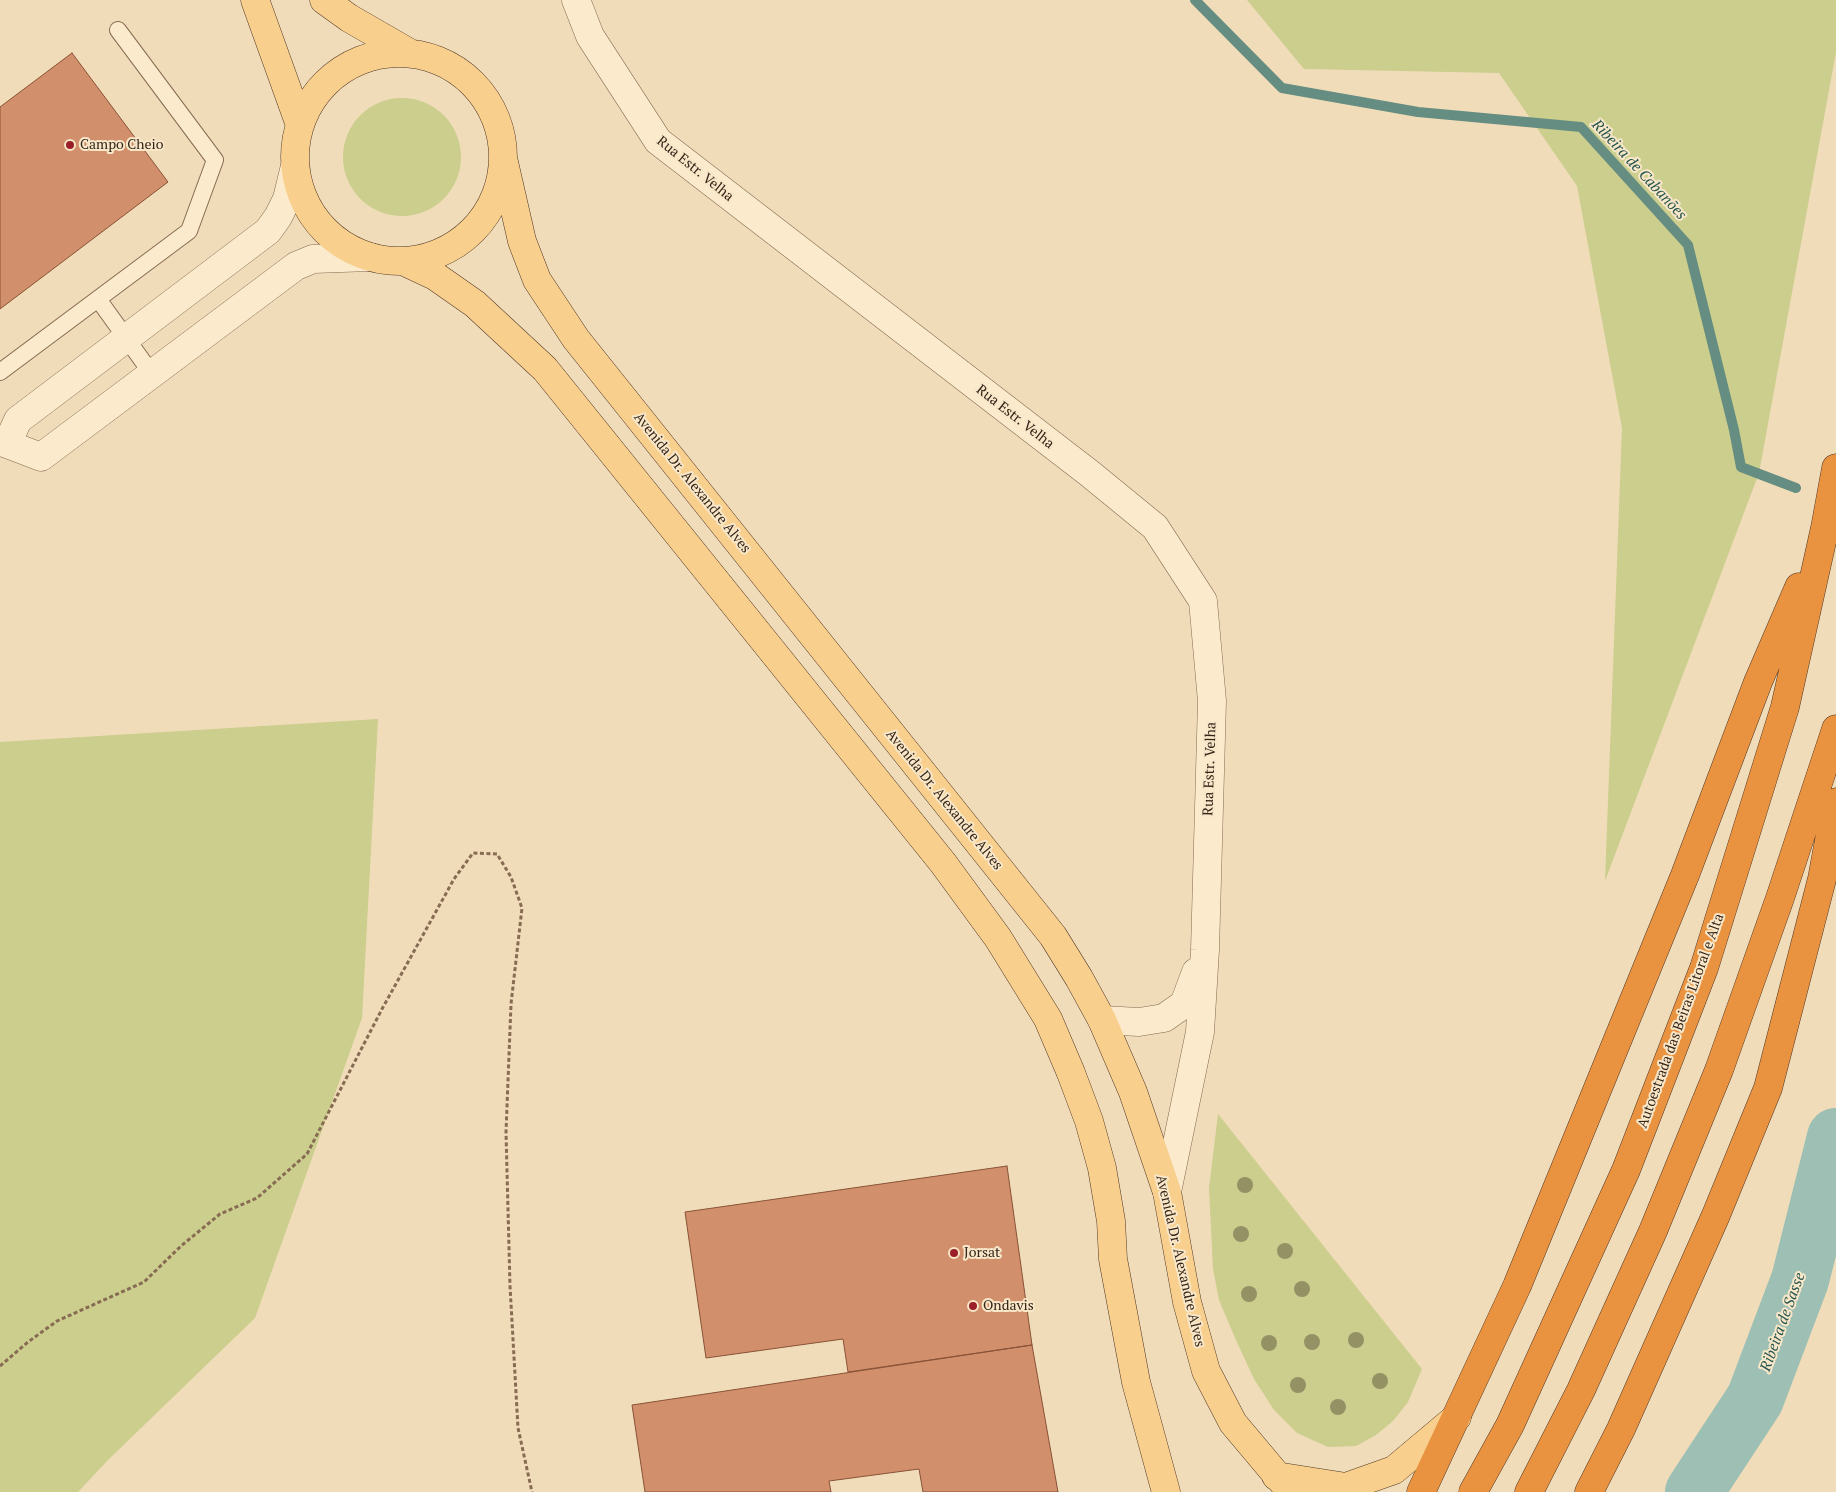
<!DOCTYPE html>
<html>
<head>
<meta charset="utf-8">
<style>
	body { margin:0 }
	canvas { display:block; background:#f0dcb9 }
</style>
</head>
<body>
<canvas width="1836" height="1492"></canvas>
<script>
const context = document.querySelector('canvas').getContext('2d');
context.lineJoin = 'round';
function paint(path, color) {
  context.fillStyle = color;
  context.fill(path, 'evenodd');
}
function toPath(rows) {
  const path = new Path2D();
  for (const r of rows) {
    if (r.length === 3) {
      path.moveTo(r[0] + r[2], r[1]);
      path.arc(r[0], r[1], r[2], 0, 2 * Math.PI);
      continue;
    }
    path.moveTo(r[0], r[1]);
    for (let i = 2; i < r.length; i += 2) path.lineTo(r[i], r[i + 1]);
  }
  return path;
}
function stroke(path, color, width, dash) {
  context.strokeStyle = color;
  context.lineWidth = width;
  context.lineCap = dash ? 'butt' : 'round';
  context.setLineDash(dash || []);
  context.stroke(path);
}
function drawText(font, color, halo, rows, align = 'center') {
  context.font = font + ' "PT Serif",serif';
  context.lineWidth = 4;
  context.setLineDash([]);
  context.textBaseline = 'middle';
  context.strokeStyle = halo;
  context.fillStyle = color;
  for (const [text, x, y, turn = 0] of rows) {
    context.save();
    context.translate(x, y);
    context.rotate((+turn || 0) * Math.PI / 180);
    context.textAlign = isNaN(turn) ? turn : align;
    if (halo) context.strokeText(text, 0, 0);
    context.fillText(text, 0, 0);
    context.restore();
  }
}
paint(toPath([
	[1247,0,1836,0,1836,52,1759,473,1605,881,1622,428,1577,186,1499,73,1304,69],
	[402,157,59],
	[378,719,362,1018,255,1318,108,1460,78,1492,0,1492,0,742],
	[1218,1114,1422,1369,1408,1402,1393,1421,1376,1435,1356,1446,1328,1447,1297,1433,1274,1410,1254,1379,1235,1338,1219,1300,1213,1269,1209,1188]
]), '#cbce8d');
stroke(toPath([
	[1195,0,1282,88,1418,112,1581,127,1688,245,1734,430,1741,467,1796,488]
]), '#668d81', 10);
stroke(toPath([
	[1694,1492,1755,1399,1800,1280,1836,1137]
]), '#9ec0b4', 58);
const building = toPath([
	[72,53,168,182,0,309,0,107,72,53],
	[1007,1166,1032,1345,848,1372,843,1339,706,1358,685,1212,1007,1166],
	[1032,1345,1058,1492,923,1492,919,1469,829,1481,831,1492,645,1492,632,1405,1032,1345]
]);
paint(building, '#d28f6b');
stroke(building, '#885237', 1);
const lane = toPath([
	[98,299,152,374],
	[0,372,189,231,215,160,118,30]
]);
const street = toPath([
	[576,0,590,36,658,141,1089,473,1155,527,1203,601,1212,701,1205,950,1200,1032,1167,1192],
	[295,166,287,199,278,217,268,231,18,420,7,444,41,457,296,266,313,259,370,257],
	[1102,1020,1139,1022,1164,1018,1184,1004,1196,972]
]);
const primary = toPath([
	[255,0,300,125],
	[324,0,349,18,408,52],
	[399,157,104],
	[503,158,522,241,537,280,576,339,1053,936,1079,978,1102,1020,1133,1092,1167,1192,1187,1302,1206,1371,1233,1423,1291,1492],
	[403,261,435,276,475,304,545,369,943,863,998,938,1048,1019,1071,1073,1089,1121,1102,1168,1111,1221,1113,1259,1136,1382,1166,1492],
	[1276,1476,1346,1487,1394,1470,1457,1417]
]);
const highway = toPath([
	[1421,1492,1517,1286,1685,875,1758,682,1799,587],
	[1473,1492,1510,1425,1626,1170,1704,968,1785,707,1825,528,1836,468],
	[1529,1492,1581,1390,1653,1231,1719,1070,1780,898,1836,729],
	[1589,1492,1621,1429,1716,1215,1768,1088,1822,879,1836,802]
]);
stroke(lane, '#876b53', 18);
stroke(street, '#876b53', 29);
stroke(primary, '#543928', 29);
stroke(highway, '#543928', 29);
stroke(toPath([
	[0,1366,28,1342,57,1321,144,1282,181,1246,220,1214,257,1198,307,1154,382,1009,454,879,473,853,497,854,511,877,522,908,511,1004,506,1132,510,1286,518,1428,532,1492]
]), '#876b53', 3, [4, 2.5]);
stroke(lane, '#fbeacc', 16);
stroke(street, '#fbeacc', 28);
stroke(primary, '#f8cf8c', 28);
stroke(highway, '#e99340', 28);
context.fillStyle = '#949164';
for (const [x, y] of [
	[1245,1185],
	[1241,1234],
	[1285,1251],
	[1302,1289],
	[1249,1294],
	[1356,1340],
	[1312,1342],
	[1269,1343],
	[1380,1381],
	[1298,1385],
	[1338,1407]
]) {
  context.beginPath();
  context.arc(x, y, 8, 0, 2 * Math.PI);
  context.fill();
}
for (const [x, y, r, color] of [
	[70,145,5,"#9a1f28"],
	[954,1253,5,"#9a1f28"],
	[973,1306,5,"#9a1f28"]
]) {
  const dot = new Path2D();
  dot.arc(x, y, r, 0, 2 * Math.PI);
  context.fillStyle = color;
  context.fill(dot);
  stroke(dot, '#f8e7c8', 2);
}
drawText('14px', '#352519', '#f8e7c8', [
	["Campo Cheio",80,145],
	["Jorsat",964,1253],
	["Ondavis",983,1306]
], 'left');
drawText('14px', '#352519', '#f8e7c8', [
	["Rua Estr. Velha",695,169,39],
	["Rua Estr. Velha",1015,417,38],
	["Avenida Dr. Alexandre Alves",692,483,51],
	["Rua Estr. Velha",1210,769,-88],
	["Avenida Dr. Alexandre Alves",944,800,51],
	["Autoestrada das Beiras Litoral e Alta",1681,1021,-70],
	["Avenida Dr. Alexandre Alves",1180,1261,77]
]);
drawText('italic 15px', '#275650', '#f8e7c8', [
	["Ribeira de Cabanões",1639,170,47],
	["Ribeira de Sasse",1783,1322,-70]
]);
</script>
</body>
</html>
